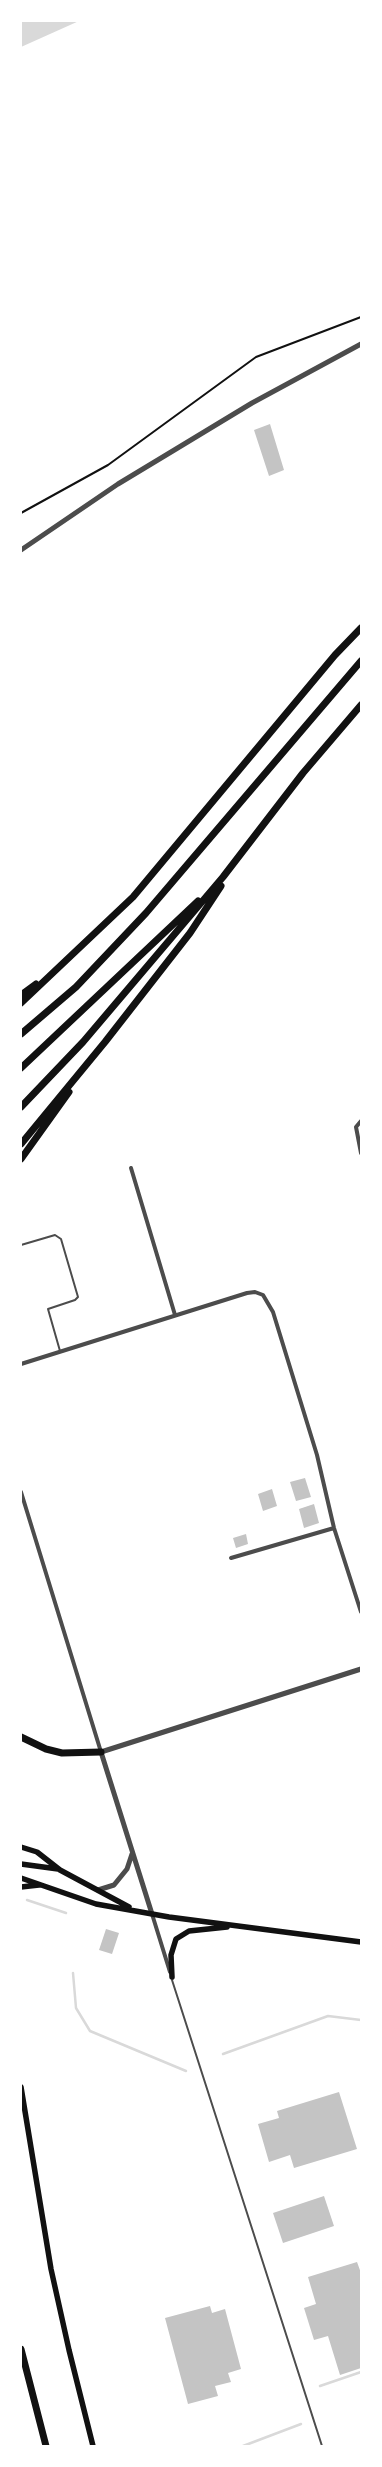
<!DOCTYPE html>
<html>
<head>
<meta charset="utf-8">
<style>
	body { margin:0 }
	#map { position:relative; width:382px; height:2467px; overflow:hidden; background:#fff; font-family:"Exo 2",sans-serif }
	canvas { display:block }
	.frame { position:absolute; inset:0; border:22px solid #fff; pointer-events:none }
</style>
</head>
<body>
<div id="map">
<canvas width="382" height="2467"></canvas>
<div class="frame"></div>
</div>
<script>
const context = document.querySelector('canvas').getContext('2d');
context.lineJoin = 'round';
function paint(path, color) {
  context.fillStyle = color;
  context.fill(path, 'evenodd');
}
function toPath(rows) {
  const path = new Path2D();
  for (const r of rows) {
    path.moveTo(r[0], r[1]);
    for (let i = 2; i < r.length; i += 2) path.lineTo(r[i], r[i + 1]);
  }
  return path;
}
function stroke(path, color, width, dash) {
  context.strokeStyle = color;
  context.lineWidth = width;
  context.lineCap = dash ? 'butt' : 'round';
  context.setLineDash(dash || []);
  context.stroke(path);
}
paint(toPath([
	[21,21,79,21,21,47]
]), '#d9d9d9');
stroke(toPath([
	[27,1900,66,1913],
	[73,1973,76,2008,90,2031,186,2071],
	[223,2054,328,2016,361,2020],
	[320,2386,361,2372],
	[243,2446,301,2424]
]), '#d9d9d9', 2.5);
paint(toPath([
	[270,424,284,470,269,476,254,430],
	[305,1478,311,1497,296,1501,290,1482],
	[272,1489,277,1506,263,1511,258,1494],
	[314,1504,319,1523,304,1528,299,1509],
	[246,1534,248,1544,236,1548,233,1538],
	[106,1929,119,1933,112,1954,99,1950],
	[339,2092,357,2149,294,2168,290,2155,269,2162,258,2124,279,2118,277,2111],
	[324,2196,334,2226,283,2243,273,2213],
	[357,2262,361,2273,361,2368,340,2375,328,2336,314,2340,304,2308,316,2304,308,2277],
	[210,2306,212,2313,225,2309,241,2369,228,2373,231,2382,215,2386,218,2396,188,2404,165,2318]
]), '#c4c4c4');
stroke(toPath([
	[21,513,108,465,256,357,361,317]
]), '#111', 2);
stroke(toPath([
	[21,1245,55,1235,61,1239,78,1297,75,1300,48,1309,60,1351],
	[172,1980,322,2446]
]), '#4c4c4c', 2);
stroke(toPath([
	[361,1121,356,1127,361,1153],
	[131,1168,175,1315],
	[21,1364,247,1293,255,1292,263,1295,273,1312,317,1455,334,1528,361,1612],
	[21,1492,101,1752],
	[231,1558,334,1528],
	[152,1914,170,1972]
]), '#4c4c4c', 4);
stroke(toPath([
	[21,550,118,484,176,449,252,403,361,344],
	[98,1890,114,1885,127,1869,132,1854],
	[152,1914,101,1752,361,1669]
]), '#4c4c4c', 5);
stroke(toPath([
	[21,1847,37,1852,60,1870,129,1907],
	[21,1864,58,1869],
	[21,1878,96,1904,169,1917,361,1942],
	[21,1887,39,1885],
	[172,1977,171,1955,176,1939,189,1931,227,1927],
	[21,2087,51,2269,69,2350,93,2446]
]), '#111', 5.5);
stroke(toPath([
	[21,995,36,984],
	[21,1003,133,897,335,655,361,628],
	[21,1034,76,987,146,913,361,661],
	[21,1068,198,901],
	[21,1107,83,1042,223,877,303,773,361,705],
	[21,1144,105,1042,190,933,221,886],
	[21,1159,69,1092],
	[21,1737,46,1749,62,1753,101,1752],
	[21,2349,46,2446]
]), '#111', 7);
</script>
</body>
</html>
